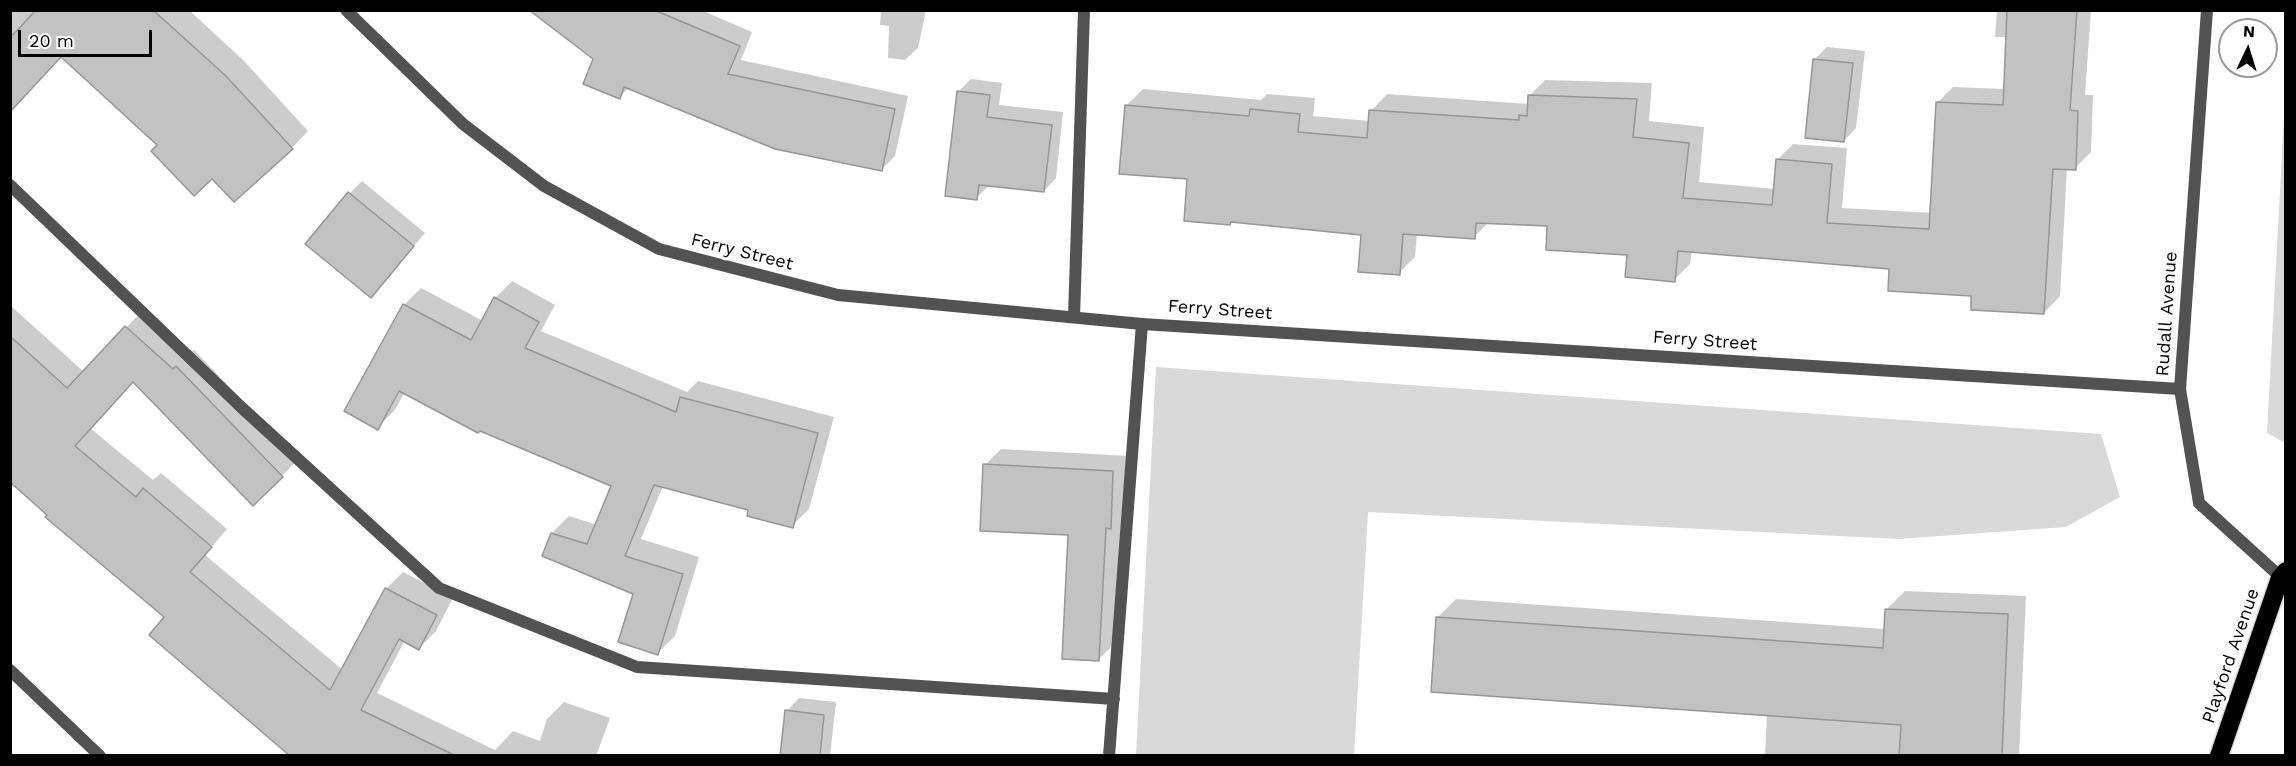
<!DOCTYPE html>
<html>
<head>
<meta charset="utf-8">
<style>
	body { margin:0 }
	#map { position:relative; width:2296px; height:766px; overflow:hidden; background:#fff; font-family:"Work Sans",sans-serif }
	canvas { display:block }
	.frame { position:absolute; inset:0; border:12px solid #000; pointer-events:none }
	.north { position:absolute; left:2218px; top:18px; width:60px; height:60px; box-sizing:border-box; background:#fff; border:2px solid #999; border-radius:50%; rotate:4deg; font-size:16px; font-weight:700; line-height:24px; text-align:center; color:#000 }
	.north::after { content:''; display:block; margin:auto; width:21px; height:27px; background:#000; clip-path:polygon(50% 0,100% 100%,50% 72%,0 100%) }
	.scale { position:absolute; left:18px; top:30px; width:134px; height:27px; box-sizing:border-box; border:3px solid #000; border-top:0; padding-left:8px; font-size:18px; line-height:21px; white-space:nowrap; color:#000; -webkit-text-stroke:4px #fff; paint-order:stroke }
</style>
</head>
<body>
<div id="map">
<canvas width="2296" height="766"></canvas>
<div class="frame"></div>
<div class="north">N</div>
<div class="scale">20 m</div>
</div>
<script>
const context = document.querySelector('canvas').getContext('2d');
context.lineJoin = 'round';
function paint(path, color) {
  context.fillStyle = color;
  context.fill(path, 'evenodd');
}
function toPath(rows) {
  const path = new Path2D();
  for (const r of rows) {
    path.moveTo(r[0], r[1]);
    for (let i = 2; i < r.length; i += 2) path.lineTo(r[i], r[i + 1]);
  }
  return path;
}
function stroke(path, color, width, dash) {
  context.strokeStyle = color;
  context.lineWidth = width;
  context.lineCap = dash ? 'butt' : 'round';
  context.setLineDash(dash || []);
  context.stroke(path);
}
function drawText(font, color, halo, rows, align = 'center') {
  context.font = font + ' "Work Sans",sans-serif';
  context.lineWidth = 6;
  context.setLineDash([]);
  context.textBaseline = 'middle';
  context.strokeStyle = halo;
  context.fillStyle = color;
  for (const [text, x, y, turn = 0] of rows) {
    context.save();
    context.translate(x, y);
    context.rotate((+turn || 0) * Math.PI / 180);
    context.textAlign = isNaN(turn) ? turn : align;
    if (halo) context.strokeText(text, 0, 0);
    context.fillText(text, 0, 0);
    context.restore();
  }
}
paint(toPath([
	[2285,97,2285,443,2267,433],
	[1156,367,2101,434,2120,497,2066,527,1898,539,1368,512,1354,755,1136,755]
]), '#d9d9d9');
paint(toPath([
	[10,10,189,10,243,60,308,131,292,148,212,177,159,145,62,55,10,111],
	[531,10,701,10,752,32,741,60,908,96,895,156,881,170,629,88,619,97,595,58],
	[881,10,926,10,918,48,905,60,888,58,889,26,880,25],
	[1997,10,2091,10,2085,95,2093,95,2091,152,2075,168,2067,168,2060,296,2044,313,1972,294,1891,267,1692,251,1690,264,1674,280,1629,253,1548,224,1489,222,1474,237,1417,233,1415,257,1399,273,1362,233,1127,105,1143,89,1261,100,1267,94,1315,98,1313,116,1370,121,1371,111,1387,94,1529,104,1529,96,1545,80,1652,83,1649,121,1704,127,1699,182,1775,189,1777,160,1793,144,1847,148,1842,208,1932,213,1937,103,1953,87,2005,89,2008,37,1995,37],
	[1827,47,1865,51,1856,128,1844,141,1815,59],
	[971,79,1002,83,999,105,1063,112,1056,178,1044,191,989,186,976,198,958,92],
	[362,181,425,233,371,296,349,194],
	[512,281,555,305,541,331,687,392,698,381,834,417,809,509,792,526,750,509,663,486,641,539,699,557,675,636,658,653,635,594,552,533,569,516,597,525,613,485,405,392,394,411,377,428,404,305,421,288,483,321,495,298],
	[10,305,84,372,143,310,190,353,194,350,299,459,253,504,134,381,90,428,153,480,161,473,227,529,205,555,343,670,387,588,403,572,453,598,436,631,419,648,405,640,377,693,495,750,513,731,540,741,547,719,564,702,610,718,596,756,293,756,167,617,10,480],
	[1001,449,1129,456,1114,644,1098,660,1069,533,985,465],
	[1905,591,2026,596,2019,756,1765,756,1767,714,1438,617,1456,599,1885,629,1886,610],
	[799,698,836,702,830,756,782,756,787,711]
]), '#0003');
const building = toPath([
	[36,10,153,10,226,76,293,149,234,202,212,179,194,196,151,151,157,145,61,57,10,112,10,38,36,10],
	[529,10,654,10,740,46,728,74,895,109,882,171,775,149,624,87,620,99,583,84,593,59,529,10],
	[2007,10,2077,10,2070,110,2078,111,2076,170,2053,169,2044,314,1971,310,1971,296,1888,291,1889,269,1678,251,1675,282,1625,277,1627,255,1546,250,1547,226,1476,223,1475,239,1403,234,1400,275,1358,272,1361,235,1231,222,1230,225,1184,221,1187,179,1119,174,1125,105,1249,116,1250,109,1300,114,1298,132,1367,138,1369,110,1519,120,1519,115,1527,116,1528,95,1637,99,1633,137,1689,143,1683,198,1772,205,1776,159,1832,164,1827,223,1929,229,1936,102,2003,105,2007,10],
	[1813,59,1853,63,1844,142,1805,138,1813,59],
	[957,91,990,95,987,117,1052,125,1044,192,979,185,977,200,945,196,957,91],
	[348,192,414,246,371,298,305,244,348,192],
	[494,297,539,322,525,348,676,412,680,397,818,433,793,528,747,516,748,510,654,485,625,556,683,574,658,655,618,642,633,594,542,556,551,533,587,544,611,486,480,431,478,433,399,391,378,430,344,411,403,304,471,340,494,297],
	[125,326,173,369,176,366,283,477,253,506,133,382,75,446,136,497,143,488,212,547,190,572,330,690,385,588,437,615,419,650,399,639,361,710,456,756,290,756,149,635,164,617,45,517,47,515,10,482,10,336,67,388,125,326],
	[983,464,1113,471,1111,529,1106,528,1099,661,1062,659,1068,535,980,531,983,464],
	[1885,609,2008,614,2002,756,1899,756,1901,725,1431,692,1436,617,1883,648,1885,609],
	[785,710,824,715,820,756,780,756,785,710]
]);
paint(building, '#c2c2c2');
stroke(building, '#969696', 1.5);
const highway = toPath([
	[2219,756,2280,578,2286,571]
]);
stroke(highway, '#dbdbdb', 21);
stroke(toPath([
	[10,185,241,407,439,588,637,667,1114,699],
	[1074,317,1084,10],
	[1109,756,1142,324]
]), '#525252', 12);
stroke(toPath([
	[346,10,463,124,544,186,659,249,838,295,1142,324,2180,389],
	[2207,10,2180,389,2199,503,2285,581],
	[10,670,100,756]
]), '#525252', 12);
stroke(highway, '#000', 18);
drawText('18px', '#000', '#fff', [
	["Ferry Street",742,252,14],
	["Ferry Street",1220,310,4],
	["Rudall Avenue",2167,314,-86],
	["Ferry Street",1705,341,4],
	["Playford Avenue",2231,656,-71]
]);
</script>
</body>
</html>
